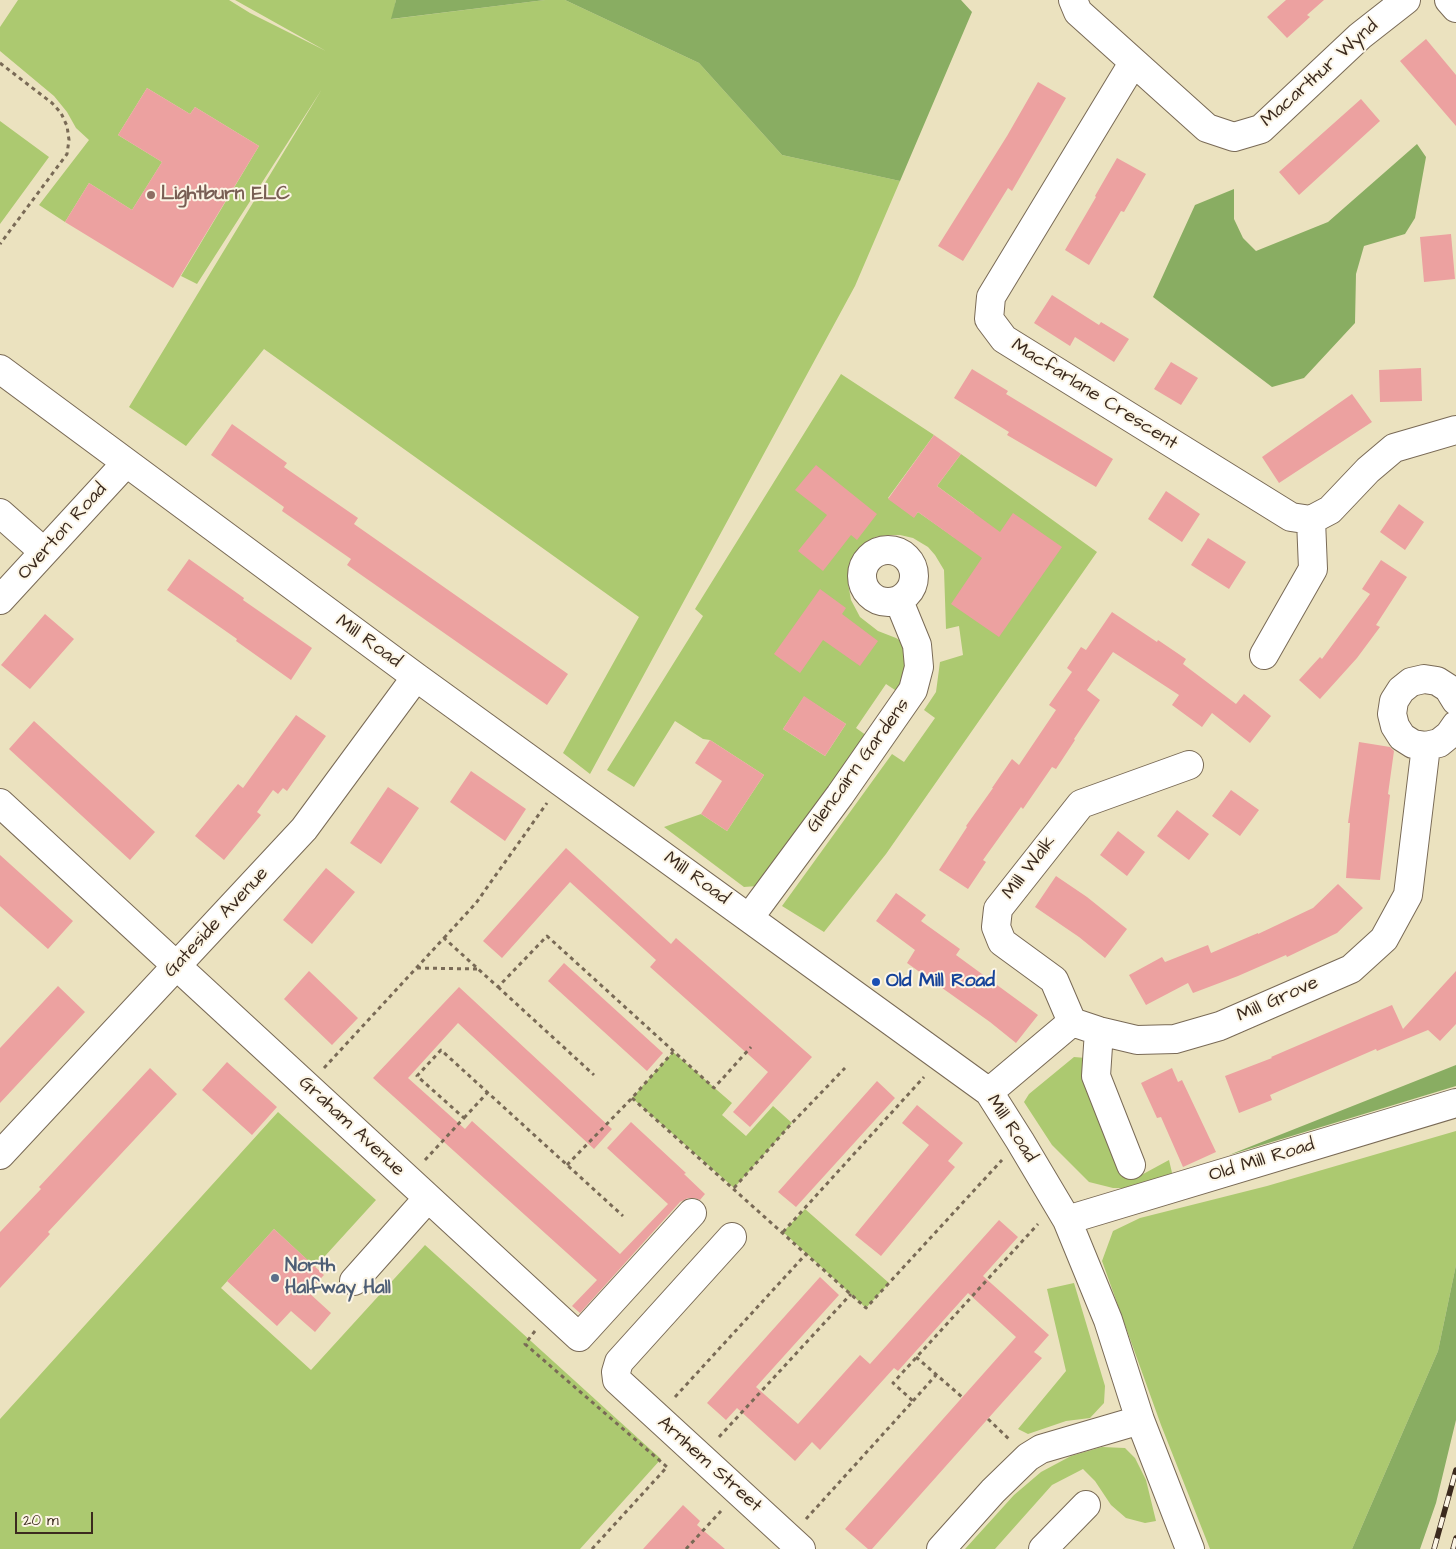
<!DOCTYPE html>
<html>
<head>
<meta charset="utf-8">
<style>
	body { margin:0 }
	#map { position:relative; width:1456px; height:1549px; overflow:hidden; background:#ebe2bf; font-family:"Architects Daughter",sans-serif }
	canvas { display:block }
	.scale { position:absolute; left:15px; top:1512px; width:78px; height:22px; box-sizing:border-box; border:2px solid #3b2a1e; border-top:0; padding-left:6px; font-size:15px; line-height:18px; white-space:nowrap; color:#3b2a1e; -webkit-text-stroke:4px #fcf5e5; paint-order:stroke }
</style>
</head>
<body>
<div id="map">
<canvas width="1456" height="1549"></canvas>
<div class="scale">20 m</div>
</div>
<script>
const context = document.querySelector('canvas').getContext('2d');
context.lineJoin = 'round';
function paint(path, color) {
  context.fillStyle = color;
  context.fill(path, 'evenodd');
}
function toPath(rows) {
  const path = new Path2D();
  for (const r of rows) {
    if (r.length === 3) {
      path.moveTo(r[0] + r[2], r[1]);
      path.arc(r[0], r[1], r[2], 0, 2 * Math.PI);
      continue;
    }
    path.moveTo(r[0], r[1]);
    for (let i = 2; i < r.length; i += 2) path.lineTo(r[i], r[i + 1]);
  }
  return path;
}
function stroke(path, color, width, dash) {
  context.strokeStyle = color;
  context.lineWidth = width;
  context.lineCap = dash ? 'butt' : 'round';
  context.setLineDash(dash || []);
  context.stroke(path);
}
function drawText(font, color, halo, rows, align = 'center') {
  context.font = font + ' "Architects Daughter",sans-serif';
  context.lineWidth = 4;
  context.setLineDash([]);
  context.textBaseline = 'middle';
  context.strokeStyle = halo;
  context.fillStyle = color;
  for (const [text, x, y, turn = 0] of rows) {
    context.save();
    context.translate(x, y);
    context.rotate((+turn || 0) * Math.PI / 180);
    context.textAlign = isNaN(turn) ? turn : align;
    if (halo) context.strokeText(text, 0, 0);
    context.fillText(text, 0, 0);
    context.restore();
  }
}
paint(toPath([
	[18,0,229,0,250,13,326,51,235,0,396,0,392,19,545,0,565,0,699,63,782,155,900,181,855,286,590,774,563,753,639,617,264,349,186,446,129,407,322,89,197,284,181,276,259,146,195,107,190,114,147,88,118,135,162,162,132,210,89,183,65,222,39,205,89,140,76,128,67,112,54,96,0,51,0,27],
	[0,121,49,157,0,224],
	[841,374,934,435,888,498,914,517,918,512,955,538,974,513,937,486,961,454,1097,552,886,854,824,932,782,906,892,754,904,762,935,718,924,710,936,692,940,662,963,655,959,626,946,629,944,570,935,555,928,547,913,538,900,535,888,535,875,537,863,546,850,567,848,583,851,600,860,617,878,631,896,638,909,646,901,694,886,684,856,728,870,738,757,886,744,887,664,827,701,814,727,831,764,775,710,740,703,739,675,721,634,787,607,770,703,616,695,609],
	[804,697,846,724,825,756,783,729],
	[673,1052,732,1103,722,1115,746,1136,773,1106,792,1123,734,1188,632,1098],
	[1074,1057,1098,1059,1094,1091,1134,1179,1169,1160,1173,1177,1127,1188,1113,1188,1089,1182,1052,1145,1024,1102,1029,1094],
	[278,1112,376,1200,315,1267,274,1229,221,1288,311,1370,425,1245,661,1459,580,1549,0,1549,0,1419],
	[1456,1131,1456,1265,1438,1351,1352,1549,1210,1549,1161,1425,1102,1261,1113,1231,1140,1218,1267,1186],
	[805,1209,889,1283,866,1308,783,1232],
	[1074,1283,1105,1386,1104,1403,1090,1418,1066,1421,1028,1434,1018,1429,1066,1371,1047,1289],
	[1102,1447,1125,1448,1135,1458,1146,1480,1156,1521,1145,1523,1126,1518,1111,1505,1095,1481,1083,1469,1052,1485,995,1549,965,1549,1014,1495,1041,1472,1071,1456]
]), '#acc970');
paint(toPath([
	[396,0,545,0,391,19],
	[565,0,961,0,972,12,900,181,782,155,699,63],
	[1417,144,1426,157,1415,218,1405,234,1364,246,1356,274,1355,323,1304,378,1272,387,1153,297,1195,205,1234,189,1234,219,1243,238,1256,251,1328,222],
	[1456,1065,1456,1086,1229,1155],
	[1456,1265,1456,1420,1436,1503,1420,1549,1352,1549,1438,1351]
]), '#89ad62');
paint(toPath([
	[1286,0,1324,0,1307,15,1310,17,1287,38,1267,17],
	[1426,39,1456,75,1456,126,1400,61],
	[1038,82,1066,98,1012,191,1008,188,963,261,938,246,1007,136],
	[147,88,190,114,195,107,259,146,173,288,65,222,89,183,132,210,162,162,118,135],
	[1361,99,1380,121,1299,195,1279,172],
	[1117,158,1146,174,1124,212,1121,211,1089,265,1065,250,1096,197,1095,196],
	[1451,234,1455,279,1424,282,1420,237],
	[1052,295,1099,325,1101,322,1129,339,1114,362,1075,337,1070,346,1034,323],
	[1171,362,1198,378,1181,405,1154,389],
	[1421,368,1422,401,1380,402,1379,370],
	[972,369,1008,391,1006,394,1113,459,1096,487,1007,435,1009,432,954,398],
	[1352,394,1372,422,1279,483,1262,457],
	[232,424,287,463,284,467,358,518,354,524,568,674,547,705,347,565,351,559,282,511,284,507,211,455],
	[934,435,961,454,937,486,1000,532,1013,513,1062,547,999,637,951,604,982,558,918,512,914,518,888,499],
	[816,465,877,514,857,540,851,535,823,571,798,551,827,515,795,490],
	[1166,491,1200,514,1182,542,1148,519],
	[1399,504,1424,522,1405,550,1380,532],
	[1208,538,1246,562,1229,589,1191,565],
	[189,559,244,598,243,600,312,648,291,680,236,641,237,639,167,590],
	[1381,560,1407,577,1376,625,1380,627,1357,658,1320,699,1299,680,1320,657,1322,659,1370,594,1362,589],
	[820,589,846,608,842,614,878,641,860,666,823,640,800,673,774,654],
	[1112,612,1157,642,1158,640,1186,659,1183,664,1236,704,1244,694,1271,716,1250,743,1212,713,1202,727,1172,705,1179,695,1113,652,1087,690,1100,700,1074,739,1075,740,1056,769,1052,767,1023,809,1021,807,983,860,986,862,968,889,939,870,967,827,966,826,993,788,992,788,1012,759,1019,765,1056,710,1049,705,1072,672,1067,668,1081,647,1086,650],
	[45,614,74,639,30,689,1,665],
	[804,696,846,724,825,756,783,729],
	[296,715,326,736,287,791,283,788,278,794,273,790,257,812,261,815,224,860,195,836,238,784,243,788],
	[34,721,155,832,130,860,9,749],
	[710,740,764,775,727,831,701,814,722,781,695,763],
	[1359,742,1390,747,1394,751,1388,794,1390,795,1380,880,1346,878,1350,823,1348,823],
	[471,771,526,809,505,841,450,802],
	[388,787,419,808,381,864,350,843],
	[1231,790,1259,810,1240,836,1212,816],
	[1177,810,1209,834,1189,860,1157,836],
	[1118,831,1145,852,1127,876,1100,855],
	[566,848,671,944,676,938,812,1057,750,1127,733,1112,768,1072,650,967,656,960,570,882,502,958,483,941],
	[0,855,73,921,48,949,0,906],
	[326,868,355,892,312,944,283,920],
	[1056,876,1087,897,1127,929,1105,958,1079,937,1035,907],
	[1338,884,1363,908,1337,933,1287,957,1286,955,1238,976,1193,993,1188,983,1146,1005,1129,975,1162,957,1165,962,1208,945,1211,953,1258,933,1258,934,1313,908],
	[896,893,926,915,921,921,960,949,956,955,1038,1015,1016,1043,990,1022,907,963,915,950,876,921],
	[564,963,663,1053,647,1071,548,981],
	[309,971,358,1018,332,1045,284,999],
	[1456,971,1456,1024,1440,1041,1428,1030,1377,1051,1376,1049,1270,1095,1272,1100,1239,1113,1225,1076,1272,1058,1271,1057,1392,1005,1403,1029],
	[58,986,85,1012,0,1103,0,1048],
	[459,987,612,1129,594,1149,458,1023,408,1078,465,1129,472,1121,620,1254,668,1204,607,1148,631,1122,686,1173,684,1174,705,1194,700,1200,695,1198,688,1198,680,1202,580,1313,572,1306,597,1280,373,1078],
	[227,1062,277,1107,252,1135,202,1090],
	[150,1068,177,1094,48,1232,50,1234,0,1288,0,1232,41,1189,39,1187],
	[1172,1068,1178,1082,1182,1080,1216,1152,1183,1167,1161,1117,1157,1118,1141,1083],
	[877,1081,895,1098,796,1207,778,1192],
	[917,1105,963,1143,948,1161,955,1167,881,1256,855,1235,929,1145,902,1123],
	[999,1220,1018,1237,983,1276,1049,1335,1034,1352,1042,1358,872,1549,868,1549,845,1529,1016,1337,968,1293,898,1371,894,1368,820,1450,812,1442,795,1461,737,1408,726,1420,707,1403,820,1277,839,1295,756,1387,798,1424,860,1355,870,1364],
	[274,1229,324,1275,308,1292,331,1313,315,1332,291,1311,277,1326,227,1281],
	[683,1505,700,1521,697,1525,725,1549,643,1549]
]), '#eca1a0');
const minor = toPath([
	[1073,0,1078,12,1207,128,1234,137,1261,129,1360,36,1406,0],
	[1449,0,1456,8],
	[1133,63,991,297,989,319,1004,339,1291,517,1311,520,1330,510,1368,470,1394,448,1456,430],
	[0,369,416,677,989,1092,1020,1141,1067,1220,1108,1320,1140,1420,1190,1549],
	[0,513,44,552],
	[888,576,26],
	[0,600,126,463],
	[1264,655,1313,569,1311,520],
	[1456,701,1448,688,1437,681,1424,679,1411,682,1401,690,1394,701,1392,714,1395,726,1402,737,1413,744,1426,746,1439,743,1449,735,1456,725],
	[0,803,579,1337,692,1213],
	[749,918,840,795,913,690,919,667,917,645,899,601],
	[1072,1022,1054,980,1002,942,996,927,998,909,1081,804,1189,765],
	[1099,1031,1096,1076,1131,1165],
	[989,1092,1072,1022,1099,1031,1137,1040,1175,1039,1220,1026,1351,969,1384,939,1408,895,1426,746],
	[0,1155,304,829,416,677],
	[1067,1220,1456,1103],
	[732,1237,619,1362,616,1372,617,1380,801,1549],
	[354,1281,428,1198],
	[941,1549,993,1491,1028,1457,1041,1449,1140,1420],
	[1043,1549,1086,1505]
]);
stroke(minor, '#796a56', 30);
stroke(toPath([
	[0,63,52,103,61,113,67,126,69,140,67,154,0,244],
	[444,938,476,903,547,803],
	[417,968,478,969],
	[498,987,594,1075],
	[324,1068,444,938,498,987,547,936,714,1088,751,1047],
	[632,1098,866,1308,1002,1160],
	[464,1118,488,1092],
	[425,1160,464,1118,417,1076,441,1050,623,1216],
	[567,1165,632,1098,673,1052],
	[734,1188,792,1123,845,1068],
	[783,1232,924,1077],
	[535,1331,525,1344,667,1467],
	[916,1357,962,1397],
	[675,1397,806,1254],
	[913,1401,936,1375],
	[988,1419,1009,1439],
	[719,1437,851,1294],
	[806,1519,913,1401,893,1383,1038,1224],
	[592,1549,667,1467],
	[686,1549,721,1511]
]), '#796a56', 3, [4, 4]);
stroke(minor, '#fff', 28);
const rail = toPath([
	[1434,1549,1456,1470],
	[1453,1549,1456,1538]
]);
stroke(rail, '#3b2a1e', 5.5);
stroke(rail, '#fcf5e5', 4, [11]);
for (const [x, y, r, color] of [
	[151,195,5,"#8d6e63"],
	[876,982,5,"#1a4fb4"],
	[275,1278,5,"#5c6f8a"]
]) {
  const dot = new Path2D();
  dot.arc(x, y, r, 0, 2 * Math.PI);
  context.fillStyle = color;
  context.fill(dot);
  stroke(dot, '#fcf5e5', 2);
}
drawText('19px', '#3b2a1e', '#fcf5e5', [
	["Macarthur Wynd",1320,74,-42],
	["Macfarlane Crescent",1094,395,32],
	["Overton Road",63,532,-48],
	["Mill Road",368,642,36],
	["Glencairn Gardens",859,766,-54],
	["Mill Walk",1030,868,-52],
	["Mill Road",696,879,36],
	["Gateside Avenue",217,923,-47],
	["Mill Grove",1278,1000,-24],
	["Graham Avenue",351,1127,43],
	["Mill Road",1011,1129,57],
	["Old Mill Road",1262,1161,-17],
	["Arnhem Street",709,1465,42]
]);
drawText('bold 19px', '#785e54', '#fcf5e5', [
	["Lightburn ELC",161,195]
], 'left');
drawText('bold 19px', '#164399', '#fcf5e5', [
	["Old Mill Road",886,982]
], 'left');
drawText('bold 19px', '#4e5e75', '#fcf5e5', [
	["North",285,1267],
	["Halfway Hall",285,1289]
], 'left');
</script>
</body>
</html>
